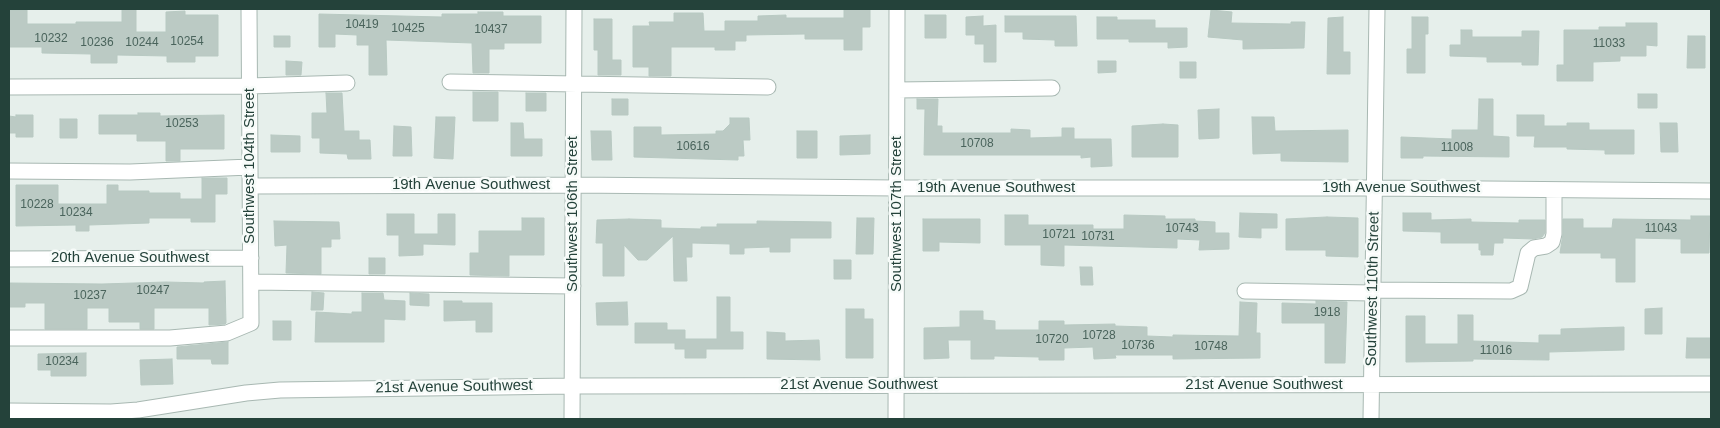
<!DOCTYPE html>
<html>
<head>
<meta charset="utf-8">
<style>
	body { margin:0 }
	#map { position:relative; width:1720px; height:428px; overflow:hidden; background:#e6efeb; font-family:Helvetica,sans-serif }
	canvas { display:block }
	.frame { position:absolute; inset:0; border:10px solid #24423a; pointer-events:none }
</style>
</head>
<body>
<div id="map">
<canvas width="1720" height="428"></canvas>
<div class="frame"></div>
</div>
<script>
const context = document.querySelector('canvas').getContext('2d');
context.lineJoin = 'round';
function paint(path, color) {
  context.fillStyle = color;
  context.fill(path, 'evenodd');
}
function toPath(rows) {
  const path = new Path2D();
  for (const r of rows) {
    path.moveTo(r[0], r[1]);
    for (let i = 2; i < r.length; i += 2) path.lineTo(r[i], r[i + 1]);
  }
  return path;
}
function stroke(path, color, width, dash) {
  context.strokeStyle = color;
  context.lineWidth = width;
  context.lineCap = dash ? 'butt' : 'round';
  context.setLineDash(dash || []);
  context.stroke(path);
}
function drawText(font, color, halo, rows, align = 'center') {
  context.font = font + ' Helvetica,sans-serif';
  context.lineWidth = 5;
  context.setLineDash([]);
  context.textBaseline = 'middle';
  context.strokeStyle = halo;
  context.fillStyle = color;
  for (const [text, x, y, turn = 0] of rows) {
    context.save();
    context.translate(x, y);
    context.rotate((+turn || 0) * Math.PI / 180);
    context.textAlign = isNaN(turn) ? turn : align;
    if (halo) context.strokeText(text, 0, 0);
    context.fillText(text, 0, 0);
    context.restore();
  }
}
const building = toPath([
	[122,9,136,9,136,32,166,32,166,12,185,11,185,15,218,15,218,56,195,56,195,62,167,62,167,56,117,55,117,63,91,63,91,54,42,53,42,47,9,47,9,10,27,10,27,24,76,24,76,22,122,22,122,9],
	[844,9,870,9,870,27,862,27,862,50,844,50,844,39,805,39,805,34,746,35,746,41,735,41,735,50,715,50,715,47,671,47,671,76,649,76,649,67,633,67,633,26,650,26,649,22,674,22,674,13,703,13,704,31,725,31,725,21,758,21,758,16,786,15,786,18,844,18,844,9],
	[1211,10,1232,12,1231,23,1291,24,1291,22,1305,22,1304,48,1243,49,1243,40,1208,37,1211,10],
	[478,12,503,12,503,16,541,16,541,43,504,43,504,49,489,49,489,73,473,73,472,43,386,40,387,75,369,75,369,45,357,45,357,35,335,34,335,47,319,47,319,14,442,17,442,14,478,14,478,12],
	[925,15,946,15,946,38,925,38,925,15],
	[983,16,983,26,996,25,996,62,984,62,984,44,975,44,975,35,966,35,966,17,983,16],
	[1005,16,1076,16,1077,46,1055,46,1055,40,1023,39,1023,32,1005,32,1005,16],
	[1097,17,1117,17,1117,20,1155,20,1155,28,1187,28,1187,47,1168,48,1168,42,1129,42,1129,39,1097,39,1097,17],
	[1343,17,1343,52,1350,52,1350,74,1327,74,1328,18,1343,17],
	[1412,17,1428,17,1428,34,1425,34,1425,73,1407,73,1407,49,1412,49,1412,17],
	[594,19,612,19,612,60,621,60,621,75,598,75,598,50,594,50,594,19],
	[1626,23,1657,23,1657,46,1646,45,1646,56,1620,56,1620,61,1593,62,1593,81,1557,81,1557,65,1564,65,1564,30,1599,30,1599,27,1626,27,1626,23],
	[1461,30,1472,30,1472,37,1522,37,1522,31,1539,31,1538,65,1522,65,1522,62,1487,62,1487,57,1450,56,1450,45,1461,45,1461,30],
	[274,36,290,36,290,47,274,47,274,36],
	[1688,36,1705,36,1705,68,1687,68,1688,36],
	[286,61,302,62,301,75,286,75,286,61],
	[1098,61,1116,61,1116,72,1098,73,1098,61],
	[1180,62,1196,62,1196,78,1180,78,1180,62],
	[473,92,498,92,498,121,473,121,473,92],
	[326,93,342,93,344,131,359,131,359,140,370,140,371,159,348,159,347,154,320,153,320,138,312,138,312,113,327,113,326,93],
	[526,93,546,93,546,111,526,111,526,93],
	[1638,94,1657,94,1657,108,1638,108,1638,94],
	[612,99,628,99,628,115,612,115,612,99],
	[917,99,938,99,937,126,942,126,942,133,1011,133,1011,129,1030,130,1030,138,1062,137,1062,128,1074,128,1074,139,1111,139,1112,166,1091,167,1091,157,1081,158,1081,155,924,155,925,109,917,109,917,99],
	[1479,99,1493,99,1493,136,1509,137,1509,157,1423,156,1423,158,1401,158,1401,137,1452,139,1452,130,1478,130,1479,99],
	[1219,109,1219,138,1199,139,1198,110,1219,109],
	[138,113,160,113,160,116,224,115,224,149,180,149,180,161,166,161,166,141,137,141,137,134,99,134,99,115,138,115,138,113],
	[16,115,33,115,33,137,16,137,16,133,9,133,9,116,16,117,16,115],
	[1517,115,1544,115,1544,126,1567,126,1567,123,1589,123,1589,130,1634,130,1634,154,1605,154,1605,150,1567,149,1567,147,1534,147,1535,136,1517,136,1517,115],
	[436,117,455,117,453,159,434,158,436,117],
	[1252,117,1274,117,1275,131,1348,130,1348,162,1281,161,1281,153,1253,154,1252,117],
	[730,118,749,118,750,140,743,140,744,156,738,156,738,160,634,157,634,127,661,127,661,135,716,134,716,131,723,131,730,124,730,118],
	[60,119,77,119,77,138,60,138,60,119],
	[511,123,523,123,524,139,542,139,542,156,511,156,511,123],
	[1660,123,1677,123,1678,152,1661,152,1660,123],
	[1163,124,1178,125,1178,157,1132,157,1132,126,1163,124],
	[394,126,411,127,412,156,393,156,394,126],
	[591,131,611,131,612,160,592,160,591,131],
	[797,131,817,131,817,158,797,158,797,131],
	[271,135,300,136,300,152,271,152,271,135],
	[870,135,870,154,840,155,840,136,870,135],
	[202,178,227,178,227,194,215,194,215,222,191,222,191,218,149,218,149,223,89,225,89,231,76,231,76,225,16,226,16,185,58,185,58,204,107,204,107,185,118,185,118,191,149,191,149,193,180,193,180,199,202,199,202,178],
	[1240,213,1277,214,1277,228,1261,228,1261,238,1239,237,1240,213],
	[1403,213,1431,213,1431,220,1471,219,1471,222,1519,223,1519,220,1545,220,1545,233,1542,237,1533,239,1503,238,1503,243,1494,243,1493,255,1481,255,1481,250,1479,250,1479,243,1441,243,1441,232,1403,231,1403,213],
	[387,214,414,214,414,234,438,234,438,214,455,214,455,245,423,244,423,255,399,256,399,235,387,235,387,214],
	[1005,215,1028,215,1028,225,1093,225,1093,229,1124,229,1124,215,1165,216,1165,219,1195,219,1195,221,1215,222,1215,233,1229,233,1229,249,1199,250,1200,240,1177,239,1177,248,1064,245,1064,266,1041,265,1041,245,1005,245,1005,215],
	[1691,216,1710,216,1709,253,1681,253,1681,239,1635,238,1635,282,1616,282,1616,258,1601,258,1601,253,1560,253,1563,234,1563,219,1583,219,1583,228,1612,228,1613,219,1691,220,1691,216],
	[1327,217,1358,218,1358,257,1326,256,1326,250,1286,250,1286,219,1327,217],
	[522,218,544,218,544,255,509,255,509,276,470,275,470,253,479,253,479,231,522,231,522,218],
	[857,218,874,218,873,254,856,254,857,218],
	[629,219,661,220,661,228,701,229,701,227,717,227,717,224,757,224,757,221,831,222,831,238,790,238,790,252,770,252,770,247,744,248,744,254,730,254,730,244,692,243,692,257,686,257,687,281,674,281,673,236,647,260,638,260,624,245,624,276,603,276,603,243,596,243,597,220,629,219],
	[923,219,980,219,980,243,939,242,939,251,923,251,923,219],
	[274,221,339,222,340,239,331,239,331,247,321,247,321,274,286,273,287,245,275,246,274,221],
	[369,258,385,258,385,274,369,274,369,258],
	[834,260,851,260,851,279,834,279,834,260],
	[1080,267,1092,267,1093,285,1081,285,1080,267],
	[225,281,226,323,225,324,209,325,209,308,154,308,154,329,140,329,140,322,109,322,109,308,87,308,87,329,45,329,45,303,25,303,25,307,9,307,9,283,102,284,166,282,204,283,204,282,225,281],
	[312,292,324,293,323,310,311,310,312,292],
	[362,293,383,293,384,300,405,301,405,320,384,319,384,342,315,342,316,312,352,314,352,312,362,312,362,293],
	[410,293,429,294,429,306,410,305,410,293],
	[717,297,730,297,730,332,743,332,743,349,706,349,706,358,685,358,685,349,675,349,675,343,635,343,635,323,667,323,667,330,685,330,685,339,717,339,717,297],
	[444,301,462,301,462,303,492,303,492,332,476,332,476,320,444,321,444,301],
	[1316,301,1347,302,1345,363,1325,363,1325,323,1282,323,1282,303,1316,304,1316,301],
	[627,302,628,325,597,325,596,303,627,302],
	[1240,302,1257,303,1256,333,1260,333,1260,358,1173,359,1173,355,1115,355,1116,358,1094,359,1093,347,1064,348,1064,360,1039,360,1039,357,994,356,994,359,971,359,971,340,948,340,949,358,924,359,924,328,960,327,960,311,983,311,983,320,995,321,995,330,1039,330,1039,321,1064,321,1064,325,1115,324,1115,326,1147,327,1147,336,1173,337,1173,335,1239,336,1240,302],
	[1662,308,1662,334,1645,334,1645,309,1662,308],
	[846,309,864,309,864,319,873,319,873,358,846,358,846,309],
	[1458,315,1473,315,1473,341,1539,343,1539,335,1561,335,1561,329,1624,327,1624,350,1549,352,1549,360,1473,359,1473,361,1406,362,1406,316,1425,316,1425,344,1458,344,1458,315],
	[273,321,291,321,291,340,273,340,273,321],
	[767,332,785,333,785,341,819,340,820,360,767,359,767,332],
	[1687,338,1711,338,1711,358,1686,358,1687,338],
	[228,342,228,364,212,364,211,359,177,359,177,347,228,342],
	[86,353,86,376,51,376,51,370,38,370,38,354,86,353],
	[172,359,173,384,141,385,140,360,172,359]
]);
paint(building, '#bbcac4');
stroke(building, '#b8c9c2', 1);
const minor = toPath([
	[450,82,768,87],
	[9,87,249,86,347,83],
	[897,90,1052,88],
	[9,171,130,172,250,167],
	[251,186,574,185,897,188,1374,188,1711,191],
	[9,259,251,258],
	[251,282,573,286],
	[1373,290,1511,291,1520,287,1528,253,1534,248,1546,246,1552,242,1554,234,1554,190],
	[1245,291,1373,293],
	[9,338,170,338,227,333,251,323,249,9],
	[9,411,111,412,138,410,246,393,280,390,572,386,1711,384],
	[572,419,574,9],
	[896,419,897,9],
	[1371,419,1377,9]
]);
stroke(minor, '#a8b8b2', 17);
stroke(minor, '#fff', 15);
drawText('12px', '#4a645c', null, [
	["10419",362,25],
	["10425",408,29],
	["10437",491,30],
	["10232",51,39],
	["10254",187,42],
	["10236",97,43],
	["10244",142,43],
	["11033",1609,44],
	["10253",182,124],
	["10708",977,144],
	["10616",693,147],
	["11008",1457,148],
	["10228",37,205],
	["10234",76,213],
	["10743",1182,229],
	["11043",1661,229],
	["10721",1059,235],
	["10731",1098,237],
	["10247",153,291],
	["10237",90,296],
	["1918",1327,313],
	["10728",1099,336],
	["10720",1052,340],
	["10736",1138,346],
	["10748",1211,347],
	["11016",1496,351],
	["10234",62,362]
]);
drawText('15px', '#24423a', '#f7fbf9', [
	["Southwest 104th Street",250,166,-90],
	["19th Avenue Southwest",471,185],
	["19th Avenue Southwest",996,188],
	["19th Avenue Southwest",1401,188],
	["Southwest 106th Street",573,214,-90],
	["Southwest 107th Street",897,214,-90],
	["20th Avenue Southwest",130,258],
	["Southwest 110th Street",1373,289,-89],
	["21st Avenue Southwest",859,385],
	["21st Avenue Southwest",1264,385],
	["21st Avenue Southwest",454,387,-1]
]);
</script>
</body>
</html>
